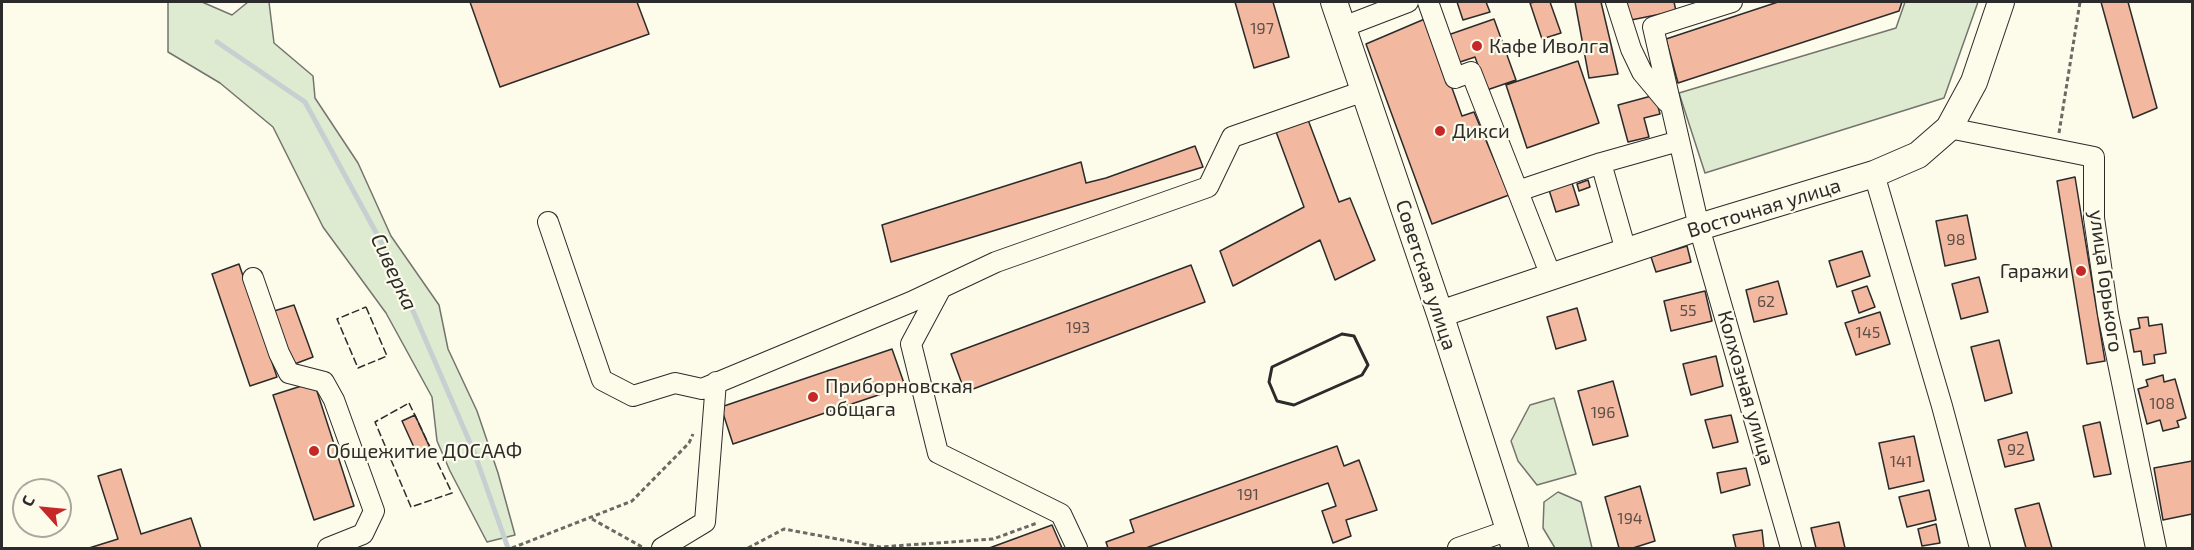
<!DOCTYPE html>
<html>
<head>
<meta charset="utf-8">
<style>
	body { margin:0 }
	#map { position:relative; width:2194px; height:550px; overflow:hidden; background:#fdfbea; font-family:"Exo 2",sans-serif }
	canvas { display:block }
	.frame { position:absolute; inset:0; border:3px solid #2b2b2b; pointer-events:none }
	.north { position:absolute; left:12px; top:478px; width:60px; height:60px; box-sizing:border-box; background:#fdfbea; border:2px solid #a9a89e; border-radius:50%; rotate:297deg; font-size:16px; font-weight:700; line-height:24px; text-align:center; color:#2b2b2b }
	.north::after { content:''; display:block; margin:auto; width:21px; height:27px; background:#c62828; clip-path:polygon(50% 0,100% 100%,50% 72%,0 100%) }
</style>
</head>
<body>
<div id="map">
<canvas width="2194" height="550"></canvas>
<div class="frame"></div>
<div class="north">С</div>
</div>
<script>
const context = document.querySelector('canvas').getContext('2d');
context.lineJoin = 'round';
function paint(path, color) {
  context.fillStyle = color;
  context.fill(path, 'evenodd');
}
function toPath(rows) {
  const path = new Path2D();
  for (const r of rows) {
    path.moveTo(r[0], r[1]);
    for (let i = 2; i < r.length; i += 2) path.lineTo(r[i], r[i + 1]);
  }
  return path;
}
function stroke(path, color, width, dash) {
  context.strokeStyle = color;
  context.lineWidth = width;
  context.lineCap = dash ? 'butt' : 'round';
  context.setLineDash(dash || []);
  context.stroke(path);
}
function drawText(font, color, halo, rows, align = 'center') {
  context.font = font + ' "Exo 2",sans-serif';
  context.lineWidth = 4.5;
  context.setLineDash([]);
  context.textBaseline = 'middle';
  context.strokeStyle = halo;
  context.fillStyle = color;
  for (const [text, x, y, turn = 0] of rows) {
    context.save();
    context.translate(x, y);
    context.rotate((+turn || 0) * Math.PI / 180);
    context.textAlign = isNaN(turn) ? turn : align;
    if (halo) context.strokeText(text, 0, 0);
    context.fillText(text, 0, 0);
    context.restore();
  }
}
const green = toPath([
	[168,2,202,2,232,15,248,2,269,2,274,43,313,76,315,98,358,163,391,236,439,305,448,349,477,411,498,473,515,535,487,542,450,471,437,441,432,397,386,313,323,227,273,127,220,83,168,52,168,2],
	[1905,2,1978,2,1944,98,1705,173,1679,93,1896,28,1905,2],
	[1554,398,1576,474,1537,485,1518,461,1511,441,1530,405,1554,398],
	[1558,492,1581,502,1592,548,1555,548,1543,528,1544,502,1558,492]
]);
paint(green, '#deebd1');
stroke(green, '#74746e', 1.5);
stroke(toPath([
	[217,42,305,102,391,260,474,452,508,548]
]), '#c7d0d0', 5);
const building = toPath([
	[470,2,637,2,649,34,500,87,470,2],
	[1235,2,1273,2,1289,57,1254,68,1235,2],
	[1457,2,1486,2,1490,12,1463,20,1457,2],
	[1535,2,1550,2,1561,33,1542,39,1530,3,1535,2],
	[1575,2,1601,2,1618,74,1589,78,1575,2],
	[1622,2,1674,2,1676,11,1626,21,1622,2],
	[1778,2,1902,2,1899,11,1678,83,1666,39,1778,2],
	[2101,2,2128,2,2157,108,2133,118,2101,2],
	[1427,18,1462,116,1474,112,1509,195,1432,224,1366,44,1427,18],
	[1494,19,1516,80,1487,90,1475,57,1457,63,1448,35,1494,19],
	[1578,61,1599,123,1527,148,1506,85,1578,61],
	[1655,95,1660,114,1644,118,1649,137,1628,142,1618,105,1655,95],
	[1307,117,1339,202,1350,198,1375,260,1335,280,1320,240,1233,286,1220,251,1304,207,1275,129,1307,117],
	[1195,146,1203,167,891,262,882,225,1081,162,1086,183,1106,178,1195,146],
	[2075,177,2105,361,2087,364,2057,181,2075,177],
	[1588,180,1590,187,1579,191,1577,184,1588,180],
	[1572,183,1579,205,1556,212,1549,190,1572,183],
	[1967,215,1976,259,1945,266,1936,221,1967,215],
	[1687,246,1691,262,1656,272,1651,257,1687,246],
	[1862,251,1870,276,1837,287,1829,261,1862,251],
	[239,264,277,377,250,386,212,274,239,264],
	[1191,265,1205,302,965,392,951,354,1191,265],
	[1979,277,1988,312,1961,319,1952,284,1979,277],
	[1778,281,1787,314,1754,322,1746,290,1778,281],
	[1867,286,1875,307,1859,313,1852,291,1867,286],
	[1705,291,1712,321,1671,331,1664,301,1705,291],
	[294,305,313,357,292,365,274,311,294,305],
	[1577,308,1586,340,1556,349,1547,317,1577,308],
	[1880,312,1890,344,1856,355,1845,323,1880,312],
	[2148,317,2149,326,2162,324,2166,353,2154,355,2155,363,2143,365,2141,351,2134,352,2130,330,2140,328,2138,318,2148,317],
	[1999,340,2012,393,1985,401,1971,347,1999,340],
	[892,349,905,386,733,444,721,407,892,349],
	[1716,356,1723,386,1691,395,1683,364,1716,356],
	[2163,375,2164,382,2175,379,2186,418,2177,421,2179,427,2163,431,2160,420,2147,424,2138,389,2148,386,2146,380,2163,375],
	[1613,381,1628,436,1593,445,1578,391,1613,381],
	[314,382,354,506,314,520,273,395,314,382],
	[415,415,430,448,417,454,402,421,415,415],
	[1731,415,1738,442,1713,448,1705,420,1731,415],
	[2100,422,2111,474,2094,477,2083,426,2100,422],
	[2027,432,2034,460,2005,467,1998,440,2027,432],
	[1914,436,1924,481,1889,489,1879,443,1914,436],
	[1337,446,1344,466,1359,460,1377,510,1346,520,1351,536,1333,543,1322,511,1336,506,1328,483,1146,548,1108,548,1106,542,1134,532,1130,520,1337,446],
	[2192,461,2192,514,2163,520,2154,468,2192,461],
	[1746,468,1750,485,1721,493,1717,473,1746,468],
	[121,469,141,534,191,518,201,548,89,548,118,539,98,476,121,469],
	[1640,486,1655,541,1633,548,1619,548,1605,497,1640,486],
	[1929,490,1936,520,1907,527,1899,497,1929,490],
	[2039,503,2052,548,2026,548,2015,509,2039,503],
	[1839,522,1845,548,1816,548,1811,528,1839,522],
	[1936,524,1940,543,1922,546,1918,529,1936,524],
	[1052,525,1062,548,989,548,992,547,1052,525],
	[1762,530,1764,548,1736,548,1733,535,1762,530]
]);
paint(building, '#f2b8a0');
stroke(building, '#2b2b2b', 1.5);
const minor = toPath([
	[1428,2,1455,78,1471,72,1551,276],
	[1616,2,1631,49,1642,72,1667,102],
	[1732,2,1653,27,1699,227,1791,548],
	[1343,27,1408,2],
	[1949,128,2094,157,2094,218,2108,314,2156,548],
	[1601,163,1679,141],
	[1874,174,1942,406,1980,548],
	[1518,191,1601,163,1626,251],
	[548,222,602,380,633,396,675,383,702,389,911,302,996,262,1208,187,1232,137,1364,91],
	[253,278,279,353,289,373,324,382,334,400,374,511,363,534,328,548],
	[941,288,911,344,938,453,1061,514,1077,548],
	[662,548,705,522,716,382],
	[1458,548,1509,530]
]);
const major = toPath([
	[1334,2,1440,314,1515,548],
	[1440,314,1699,227,1874,174,1918,155,1949,128,1974,82,2001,2]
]);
stroke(minor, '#2b2b2b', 22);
stroke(major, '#2b2b2b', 28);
stroke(toPath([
	[2059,133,2080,2],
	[592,519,644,548],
	[512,548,632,501,689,443,693,434],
	[748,548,784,529,880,547,993,539,1037,523]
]), '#6a6964', 3, [4.5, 3]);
stroke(minor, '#fdfbea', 20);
stroke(major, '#fdfbea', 26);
stroke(toPath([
	[366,307,387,356,358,368,337,319,366,307],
	[409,403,452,493,411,507,375,422,409,403]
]), '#2b2b2b', 1.5, [8, 3]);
stroke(toPath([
	[1342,334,1354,336,1368,365,1362,375,1294,405,1277,401,1269,382,1272,367,1342,334]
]), '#2b2b2b', 3);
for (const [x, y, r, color] of [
	[1477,46,6,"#c62828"],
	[1440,131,6,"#c62828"],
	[2081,271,6,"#c62828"],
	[813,397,6,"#c62828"],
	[314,451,6,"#c62828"]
]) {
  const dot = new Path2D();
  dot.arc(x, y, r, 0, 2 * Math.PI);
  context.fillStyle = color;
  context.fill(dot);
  stroke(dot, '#fdfbea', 2);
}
drawText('16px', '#5d4e48', null, [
	["197",1262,29],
	["98",1956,240],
	["62",1766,302],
	["55",1688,311],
	["193",1078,328],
	["145",1868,333],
	["108",2162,404],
	["196",1603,413],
	["92",2016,450],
	["141",1901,462],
	["191",1248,495],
	["194",1630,519]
]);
drawText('20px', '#2b2b2b', '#fdfbea', [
	["Кафе Иволга",1489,46],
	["Дикси",1452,131],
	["Гаражи",2069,271,"right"],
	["Приборновская",825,386],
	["общага",825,409],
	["Общежитие ДОСААФ",326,451]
], 'left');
drawText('20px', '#2b2b2b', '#fdfbea', [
	["Восточная улица",1764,208,-17],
	["Советская улица",1426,275,72],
	["улица Горького",2106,281,82],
	["Колхозная улица",1746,388,74]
]);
drawText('italic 21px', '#2b2b2b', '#fdfbea', [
	["Сиверка",394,272,65]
]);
</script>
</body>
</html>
